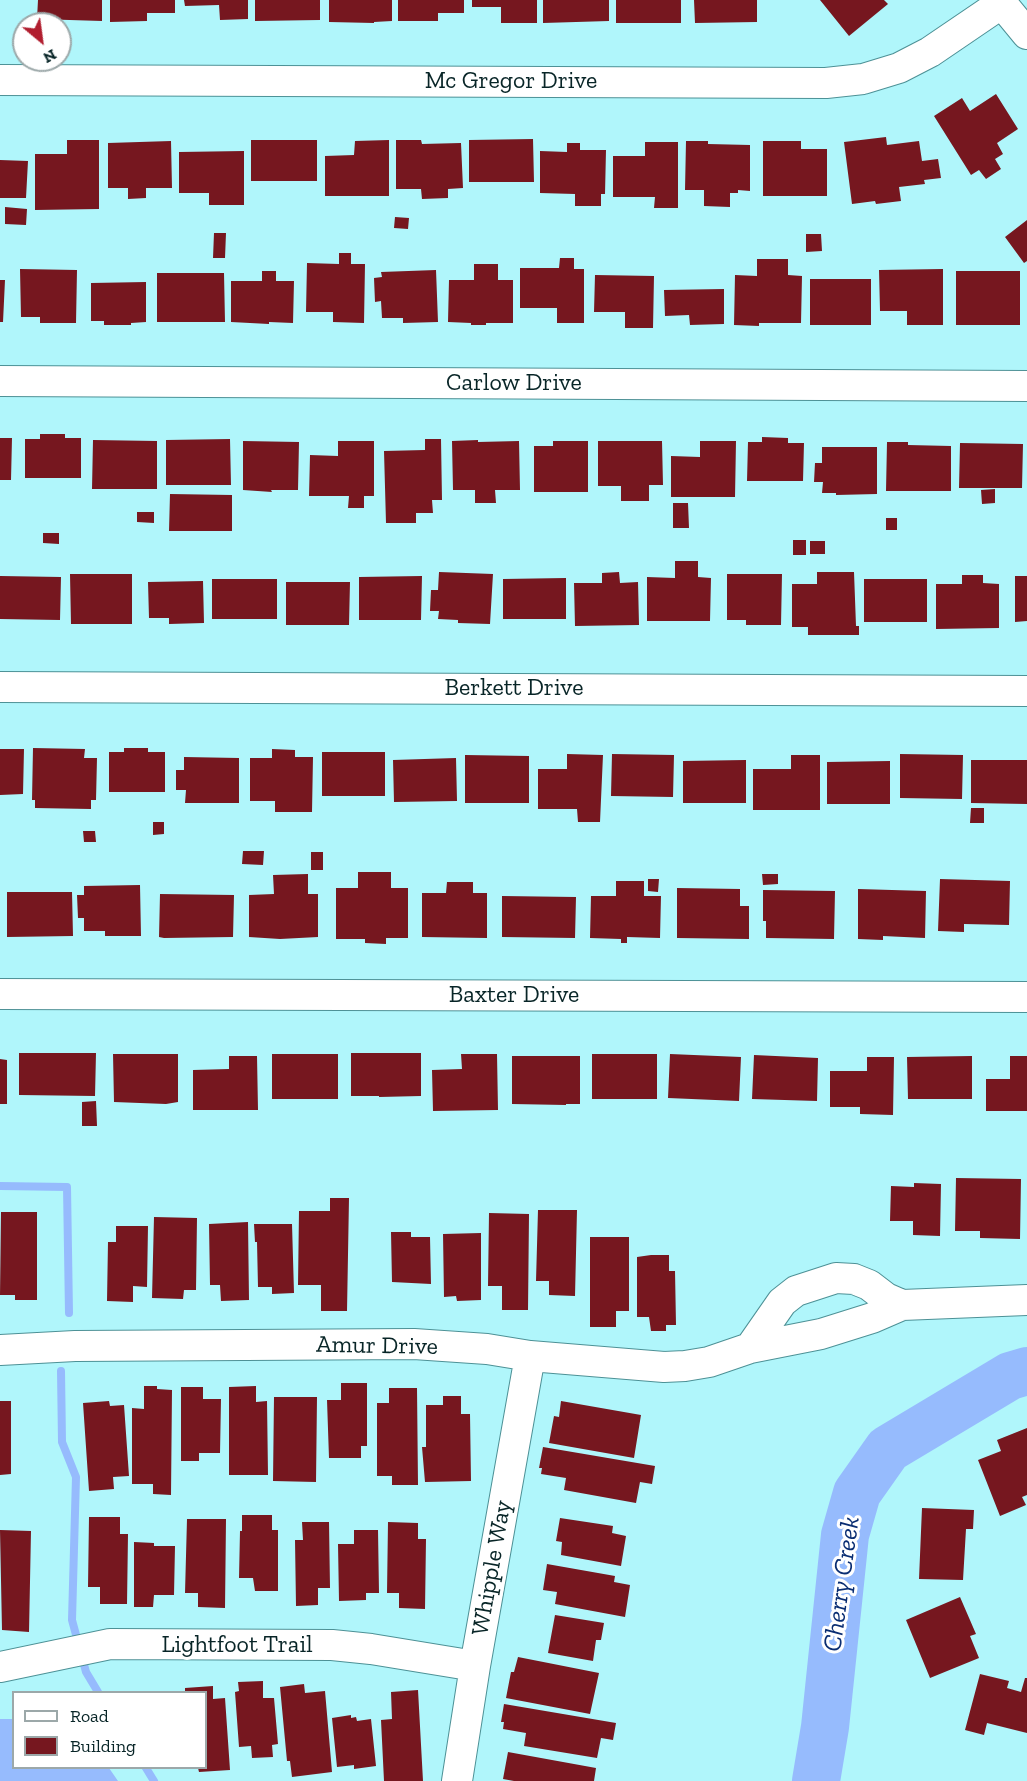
<!DOCTYPE html>
<html>
<head>
<meta charset="utf-8">
<style>
	body { margin:0 }
	#map { position:relative; width:1027px; height:1781px; overflow:hidden; background:#b0f6fb; font-family:"Zilla Slab",serif }
	canvas { display:block }
	.legend { position:absolute; left:12px; top:1691px; width:195px; height:78px; box-sizing:border-box; background:#fff; border:2px solid #9ca8a9; margin:0; padding:8px 10px; list-style:none; font-size:18px; color:#082527 }
	.legend li { display:flex; align-items:center; gap:12px; height:30px }
	.legend b { width:30px; border:2px solid #9ca8a9 }
	.north { position:absolute; left:12px; top:12px; width:60px; height:60px; box-sizing:border-box; background:#fff; border:2px solid #9ca8a9; border-radius:50%; rotate:151deg; font-size:16px; font-weight:700; line-height:24px; text-align:center; color:#082527 }
	.north::after { content:''; display:block; margin:auto; width:21px; height:27px; background:#b11e2f; clip-path:polygon(50% 0,100% 100%,50% 72%,0 100%) }
</style>
</head>
<body>
<div id="map">
<canvas width="1027" height="1781"></canvas>
<ul class="legend">
<li><b style="height:8px;background:#fff"></b>Road</li>
<li><b style="height:16px;background:#76171f"></b>Building</li>
</ul>
<div class="north">N</div>
</div>
<script>
const context = document.querySelector('canvas').getContext('2d');
context.lineJoin = 'round';
function paint(path, color) {
  context.fillStyle = color;
  context.fill(path, 'evenodd');
}
function toPath(rows) {
  const path = new Path2D();
  for (const r of rows) {
    path.moveTo(r[0], r[1]);
    for (let i = 2; i < r.length; i += 2) path.lineTo(r[i], r[i + 1]);
  }
  return path;
}
function stroke(path, color, width, dash) {
  context.strokeStyle = color;
  context.lineWidth = width;
  context.lineCap = dash ? 'butt' : 'round';
  context.setLineDash(dash || []);
  context.stroke(path);
}
function drawText(font, color, halo, rows, align = 'center') {
  context.font = font + ' "Zilla Slab",serif';
  context.lineWidth = 6;
  context.setLineDash([]);
  context.textBaseline = 'middle';
  context.strokeStyle = halo;
  context.fillStyle = color;
  for (const [text, x, y, turn = 0] of rows) {
    context.save();
    context.translate(x, y);
    context.rotate((+turn || 0) * Math.PI / 180);
    context.textAlign = isNaN(turn) ? turn : align;
    if (halo) context.strokeText(text, 0, 0);
    context.fillText(text, 0, 0);
    context.restore();
  }
}
paint(toPath([
	[0,1719,13,1719,14,1768,109,1768,118,1781,0,1781]
]), '#96bbfd');
stroke(toPath([
	[0,1186,67,1187,69,1313],
	[61,1371,62,1442,76,1477,72,1620,86,1672,98,1692],
	[146,1768,154,1781]
]), '#96bbfd', 8);
stroke(toPath([
	[816,1781,825,1727,845,1535,857,1493,888,1449,1010,1376,1027,1371]
]), '#96bbfd', 48);
paint(toPath([
	[38,0,102,0,102,21,37,19],
	[110,0,175,0,175,13,147,13,147,21,110,22],
	[184,0,248,0,248,19,220,20,219,5,185,6],
	[255,0,320,0,320,20,255,21],
	[329,0,392,0,392,21,374,22,374,23,329,22],
	[398,0,464,0,464,13,438,13,438,21,398,21],
	[472,0,537,0,537,23,501,23,501,7,472,7],
	[543,0,609,0,609,21,543,23],
	[616,0,681,0,681,23,616,23],
	[694,0,757,0,757,22,695,23],
	[820,0,884,0,888,4,849,36],
	[996,94,1018,129,997,143,1003,154,995,159,1001,169,986,179,979,170,971,175,934,116,962,98,970,111],
	[886,137,887,145,919,141,922,161,938,159,941,178,924,180,925,184,899,187,901,201,876,204,875,201,852,204,844,142],
	[533,139,534,182,469,182,469,140],
	[67,140,99,140,99,209,35,210,35,154,67,154],
	[251,140,317,140,317,181,251,181],
	[389,140,389,196,325,196,325,156,354,155,355,141],
	[396,140,421,140,422,144,461,143,463,188,448,189,448,198,422,199,421,189,396,189],
	[171,141,172,188,146,188,146,198,128,199,128,188,108,188,108,143],
	[686,141,708,141,708,144,750,145,750,191,738,190,738,193,730,193,730,207,704,206,704,190,685,190],
	[763,141,801,141,801,149,827,149,827,196,763,196],
	[645,142,678,142,678,208,654,208,655,197,613,197,613,156,645,156],
	[567,143,580,143,580,150,606,150,605,194,601,194,601,206,575,206,575,194,540,193,540,151,567,152],
	[244,151,244,205,209,205,209,193,179,193,179,152],
	[0,160,28,161,26,198,0,198],
	[5,207,27,209,26,225,5,224],
	[395,217,409,218,408,229,394,228],
	[1027,220,1027,261,1024,263,1005,237],
	[214,233,226,233,225,258,213,258],
	[806,234,821,234,822,251,806,252],
	[339,253,351,253,351,264,365,264,364,323,333,322,333,312,306,312,307,263,339,264],
	[560,258,574,258,574,269,584,269,584,323,557,323,557,308,520,308,520,268,559,268],
	[757,259,788,259,788,275,802,276,801,323,759,323,759,326,734,325,735,275,757,276],
	[474,264,498,264,498,280,513,280,513,323,486,323,486,325,471,325,471,323,448,322,449,280,474,280],
	[20,269,77,270,76,323,40,323,40,317,21,317],
	[943,269,943,325,907,325,907,311,880,311,879,270],
	[436,270,438,322,403,323,403,318,382,318,381,301,375,302,374,278,382,277,381,272],
	[262,271,276,271,276,281,294,281,293,323,269,322,269,324,231,322,231,281,262,281],
	[956,271,1020,271,1020,325,956,325],
	[157,273,224,273,225,322,157,322],
	[595,275,654,276,653,328,625,328,625,312,594,312],
	[810,279,871,279,871,325,810,325],
	[0,280,5,280,3,322,0,322],
	[146,282,146,322,131,323,131,325,104,325,104,321,91,321,91,283],
	[724,289,724,324,690,325,689,315,665,316,664,290],
	[40,434,65,434,65,438,81,438,81,478,25,478,25,439,40,439],
	[762,437,788,438,788,443,804,443,803,481,747,481,748,442,762,442],
	[0,438,12,438,11,480,0,480],
	[230,439,231,485,166,485,166,440],
	[425,439,441,439,442,500,432,500,433,513,416,513,416,523,386,523,384,451,425,450],
	[93,440,157,441,157,489,92,489],
	[478,440,478,442,519,441,520,490,495,490,496,503,475,503,475,490,453,490,452,441],
	[243,441,299,442,298,490,271,490,272,492,243,490],
	[338,441,374,441,374,496,364,496,364,508,348,508,349,496,309,496,310,455,338,456],
	[553,441,588,441,588,492,534,492,534,446,553,446],
	[598,441,662,441,663,485,649,485,649,501,621,501,621,486,598,486],
	[700,441,736,441,735,497,671,497,671,456,700,457],
	[887,442,908,442,908,445,951,446,951,491,886,491],
	[960,443,1023,444,1022,488,959,488],
	[822,447,877,447,877,494,836,495,836,493,822,493,823,482,814,482,815,463,822,463],
	[995,489,995,503,982,504,981,490],
	[170,494,232,495,232,531,169,531],
	[673,503,688,503,689,528,673,528],
	[137,512,154,512,154,523,137,522],
	[886,518,897,518,897,530,886,530],
	[43,533,59,533,59,544,43,543],
	[793,540,806,540,806,555,793,555],
	[810,541,825,541,825,554,810,554],
	[675,561,698,561,698,577,711,578,710,621,647,621,647,577,675,578],
	[439,572,493,574,490,624,458,623,458,620,438,619,439,611,430,611,431,590,438,590],
	[619,572,620,583,638,582,639,625,575,626,574,583,602,583,602,573],
	[817,572,854,572,856,626,859,626,859,635,808,635,808,627,792,627,792,584,817,584],
	[70,574,132,574,132,624,71,624],
	[727,574,782,574,781,625,746,625,746,620,727,620],
	[962,575,983,575,983,583,999,584,999,628,936,629,936,584,962,584],
	[0,576,61,577,60,620,0,619],
	[422,576,421,620,359,620,359,577],
	[1015,576,1027,576,1027,621,1015,622],
	[566,578,566,619,503,619,503,579],
	[212,579,277,579,277,619,212,619],
	[864,579,927,579,927,622,864,622],
	[203,581,204,623,169,624,169,618,149,618,148,582],
	[286,582,350,582,349,625,286,625],
	[33,748,85,749,84,758,97,758,96,800,91,800,91,809,35,808,35,800,32,800],
	[124,748,148,748,148,752,165,752,165,792,109,792,109,752,124,752],
	[0,749,24,749,23,794,0,795],
	[272,749,295,750,295,757,313,757,312,812,275,812,275,801,250,801,250,758,272,758],
	[322,752,385,752,385,796,322,796],
	[567,754,603,755,600,822,578,822,577,809,538,809,538,769,567,769],
	[612,754,674,755,673,797,611,796],
	[900,754,963,755,962,799,900,798],
	[465,755,529,756,529,803,465,803],
	[791,755,820,755,820,810,753,810,753,769,791,769],
	[184,757,239,758,239,803,185,803,186,790,176,790,176,770,184,770],
	[456,758,457,801,394,802,393,760],
	[746,760,746,803,683,803,683,761],
	[971,760,1027,760,1027,804,971,803],
	[890,761,890,804,827,804,827,762],
	[971,808,984,808,984,823,970,823],
	[153,822,164,822,164,834,153,835],
	[83,831,95,831,96,842,84,842],
	[243,851,264,851,263,865,242,864],
	[311,852,323,852,323,870,311,870],
	[358,872,391,872,391,888,408,888,408,938,386,938,386,944,365,943,365,939,336,939,336,888,358,888],
	[308,874,308,894,318,894,318,937,280,939,249,937,249,895,274,894,273,875],
	[762,874,778,874,778,884,763,885],
	[648,879,659,879,658,892,648,891],
	[940,879,1010,881,1009,925,964,924,964,932,938,931],
	[616,881,644,881,644,896,661,896,660,938,627,937,627,943,621,943,621,939,590,938,591,896,616,896],
	[447,882,473,882,473,893,487,893,487,938,422,937,422,893,446,893],
	[140,885,141,936,105,936,105,931,84,931,84,918,78,918,77,895,84,895,84,886],
	[677,888,740,889,740,906,749,906,749,939,677,938],
	[858,889,926,891,925,938,883,936,883,940,858,939],
	[763,890,835,891,834,939,766,938,766,921,763,921],
	[7,892,72,892,73,936,7,937],
	[160,894,234,895,233,937,164,938,159,937],
	[502,896,576,897,575,938,502,937],
	[19,1053,96,1053,95,1096,19,1095],
	[351,1053,421,1053,421,1096,379,1097,379,1096,351,1096],
	[113,1054,178,1054,178,1102,166,1104,114,1102],
	[272,1054,338,1054,338,1099,272,1099],
	[461,1054,497,1054,498,1110,433,1111,432,1070,462,1069],
	[592,1054,657,1054,657,1099,592,1099],
	[670,1054,741,1057,739,1101,668,1098],
	[754,1055,818,1058,817,1101,752,1099],
	[229,1056,257,1056,258,1110,193,1110,193,1070,229,1069],
	[512,1056,580,1056,580,1104,566,1104,566,1105,512,1104],
	[972,1056,972,1099,908,1099,907,1057],
	[1010,1056,1027,1056,1027,1111,986,1111,986,1079,1010,1079],
	[867,1057,894,1057,893,1115,860,1114,860,1107,830,1107,830,1071,867,1071],
	[0,1059,7,1060,7,1104,0,1104],
	[96,1101,97,1126,82,1126,82,1102],
	[956,1178,1021,1179,1020,1239,980,1238,980,1231,955,1231],
	[914,1183,941,1184,940,1236,913,1235,913,1221,890,1221,891,1186,914,1187],
	[330,1198,349,1198,347,1311,321,1311,321,1285,298,1285,299,1211,330,1211],
	[538,1210,577,1210,575,1296,549,1295,549,1281,536,1281],
	[1,1212,37,1212,37,1300,15,1300,15,1295,0,1295],
	[489,1213,529,1214,528,1310,502,1310,502,1286,488,1286],
	[154,1217,197,1218,196,1290,184,1290,183,1299,152,1298],
	[248,1222,249,1300,221,1301,220,1285,210,1285,209,1224],
	[254,1224,292,1224,294,1293,272,1294,272,1287,258,1287,257,1242,255,1242],
	[116,1226,148,1226,147,1287,133,1286,133,1302,107,1301,108,1242,116,1242],
	[391,1232,411,1232,411,1237,430,1237,431,1284,392,1282],
	[481,1233,481,1300,457,1301,456,1296,444,1297,443,1234],
	[590,1237,629,1237,629,1311,616,1311,616,1327,590,1327],
	[651,1255,669,1255,669,1271,675,1271,676,1325,666,1325,666,1331,651,1331,649,1317,637,1317,637,1257],
	[341,1383,367,1383,367,1446,361,1446,361,1458,329,1458,327,1400,341,1400],
	[144,1386,157,1386,157,1389,172,1390,171,1495,153,1494,153,1484,132,1484,132,1408,144,1409],
	[256,1386,256,1402,267,1401,268,1475,229,1475,229,1387],
	[181,1387,203,1387,203,1399,221,1399,220,1453,199,1453,199,1461,181,1461],
	[389,1388,417,1388,418,1485,392,1485,392,1476,377,1476,377,1403,389,1403],
	[443,1396,461,1396,461,1414,470,1414,471,1481,425,1482,422,1447,426,1447,426,1405,443,1405],
	[274,1397,317,1397,316,1482,273,1481],
	[0,1401,11,1401,11,1474,0,1475],
	[109,1401,110,1406,124,1405,129,1476,113,1477,114,1489,89,1491,83,1403],
	[561,1401,641,1415,634,1458,549,1443,554,1416,559,1417],
	[1027,1428,1027,1495,1022,1497,1026,1505,1000,1516,978,1460,1001,1451,997,1440],
	[543,1447,655,1466,652,1484,640,1482,636,1503,564,1490,566,1478,541,1474,542,1468,539,1468],
	[922,1508,974,1510,973,1529,966,1529,963,1580,919,1579],
	[242,1515,272,1515,272,1530,278,1530,278,1591,255,1591,253,1578,239,1578,240,1531,242,1531],
	[89,1517,120,1517,120,1534,128,1534,127,1604,100,1604,100,1587,88,1587],
	[560,1518,613,1526,612,1533,626,1536,621,1566,561,1555,562,1542,556,1541],
	[187,1519,226,1519,225,1608,198,1607,198,1593,185,1593],
	[302,1522,329,1522,330,1588,318,1588,318,1605,296,1606,295,1540,303,1540],
	[388,1522,418,1523,418,1539,426,1539,425,1609,399,1608,399,1593,387,1593],
	[0,1530,31,1531,29,1632,2,1630],
	[354,1530,378,1530,379,1593,366,1593,366,1600,339,1601,338,1544,354,1544],
	[134,1542,154,1543,154,1546,175,1546,174,1595,154,1595,153,1607,134,1607],
	[547,1564,615,1576,614,1582,630,1585,625,1617,555,1604,557,1592,543,1590],
	[960,1597,976,1634,970,1636,979,1658,930,1678,906,1620],
	[555,1615,604,1623,601,1640,596,1640,593,1661,548,1653],
	[518,1657,599,1673,590,1714,506,1698,511,1672,514,1672],
	[980,1674,1009,1681,1007,1688,1021,1692,1025,1678,1027,1678,1027,1733,987,1723,984,1735,965,1730],
	[263,1681,263,1698,274,1698,278,1744,272,1745,273,1757,252,1758,251,1746,239,1747,235,1692,239,1691,238,1682],
	[304,1684,305,1693,325,1691,332,1772,292,1777,290,1761,287,1761,280,1687],
	[213,1686,213,1699,225,1698,230,1770,199,1772,198,1768,206,1768,206,1692,185,1692,185,1688],
	[418,1690,423,1781,384,1781,381,1720,392,1719,391,1692],
	[504,1704,616,1723,613,1740,601,1738,597,1758,524,1746,526,1733,503,1729,504,1722,501,1722],
	[351,1715,351,1718,356,1717,357,1721,371,1719,376,1766,354,1769,354,1765,337,1767,332,1718],
	[508,1752,596,1768,594,1781,514,1781,503,1779]
]), '#76171f');
const minor = toPath([
	[999,0,1027,34],
	[0,80,826,83,863,79,899,68,930,52,1002,3],
	[0,381,1027,386],
	[0,687,1027,691],
	[0,994,1027,997],
	[750,1348,782,1302,796,1291,836,1278,854,1279,869,1285,886,1298,902,1305],
	[0,1350,75,1346,414,1344,487,1349,530,1356,664,1367,685,1366,709,1362,750,1348,821,1334,872,1318,902,1305,1027,1300],
	[0,1667,110,1644,332,1645,371,1649,475,1666],
	[457,1781,475,1666,530,1356]
]);
stroke(minor, '#4d9196', 32);
stroke(minor, '#fff', 30);
drawText('24px', '#082527', '#fff', [
	["Mc Gregor Drive",511,81],
	["Carlow Drive",514,383],
	["Berkett Drive",514,688],
	["Baxter Drive",514,995],
	["Amur Drive",377,1346,1],
	["Whipple Way",492,1568,-80],
	["Lightfoot Trail",237,1645]
]);
drawText('italic 26px', '#092d72', '#fff', [
	["Cherry Creek",842,1584,-82]
]);
</script>
</body>
</html>
